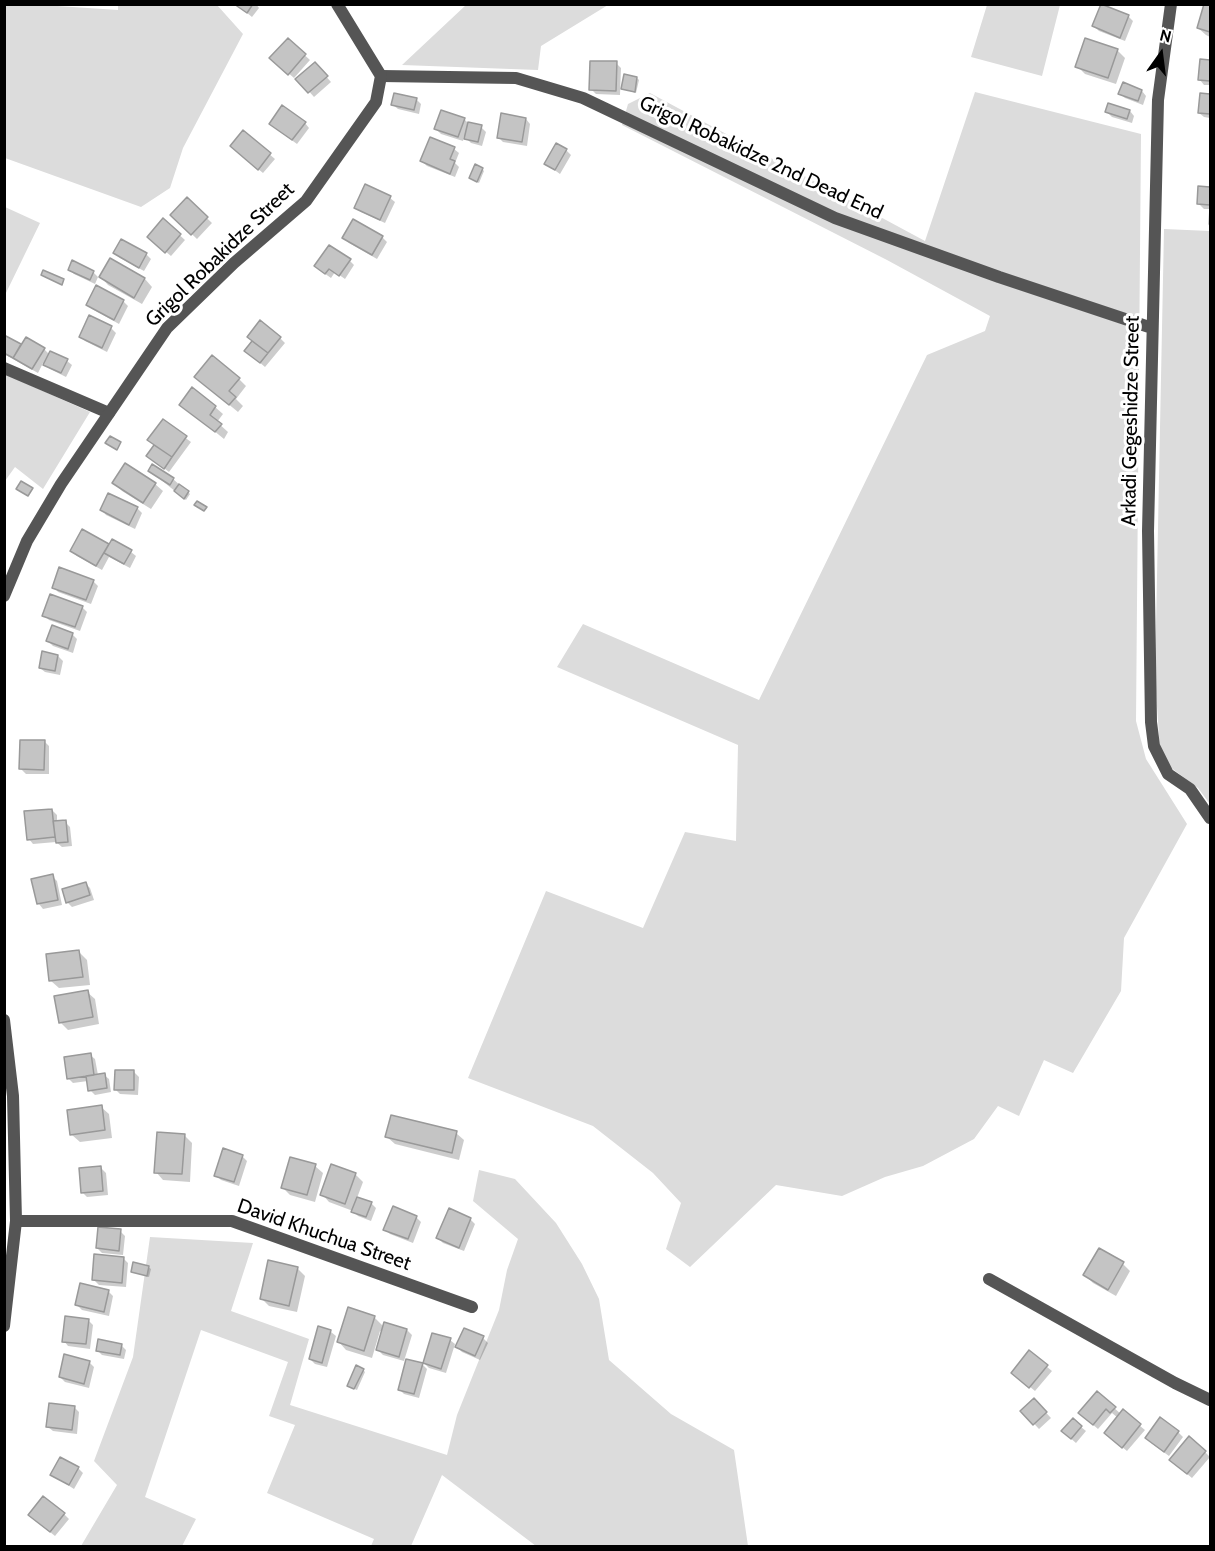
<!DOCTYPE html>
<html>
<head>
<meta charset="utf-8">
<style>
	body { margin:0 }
	#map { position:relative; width:1215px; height:1551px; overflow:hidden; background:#fff; font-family:Cabin,sans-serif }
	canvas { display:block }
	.frame { position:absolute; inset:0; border:6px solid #000; pointer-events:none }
	.north { position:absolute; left:1131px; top:24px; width:60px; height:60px; -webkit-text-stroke:4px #fff; paint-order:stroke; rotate:14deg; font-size:16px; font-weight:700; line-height:24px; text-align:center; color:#000 }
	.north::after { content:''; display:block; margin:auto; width:21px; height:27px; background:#000; clip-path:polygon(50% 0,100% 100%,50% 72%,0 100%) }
</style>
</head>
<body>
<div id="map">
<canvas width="1215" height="1551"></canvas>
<div class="frame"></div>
<div class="north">N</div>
</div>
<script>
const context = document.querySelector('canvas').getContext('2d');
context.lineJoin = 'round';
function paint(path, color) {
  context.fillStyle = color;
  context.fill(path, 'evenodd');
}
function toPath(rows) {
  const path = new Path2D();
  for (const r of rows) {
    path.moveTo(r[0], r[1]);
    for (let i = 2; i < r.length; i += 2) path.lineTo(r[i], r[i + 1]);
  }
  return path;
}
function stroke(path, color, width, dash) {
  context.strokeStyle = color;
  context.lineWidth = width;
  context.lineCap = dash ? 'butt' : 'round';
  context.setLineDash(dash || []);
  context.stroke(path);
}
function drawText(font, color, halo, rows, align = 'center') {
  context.font = font + ' Cabin,sans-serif';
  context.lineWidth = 6;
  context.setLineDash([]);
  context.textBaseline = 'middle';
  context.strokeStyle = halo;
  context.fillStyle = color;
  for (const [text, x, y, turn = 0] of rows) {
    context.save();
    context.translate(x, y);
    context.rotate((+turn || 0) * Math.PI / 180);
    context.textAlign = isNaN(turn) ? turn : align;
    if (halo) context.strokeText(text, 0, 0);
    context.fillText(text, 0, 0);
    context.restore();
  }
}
paint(toPath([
	[4,5,42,5,118,10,118,5,217,5,243,34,183,148,170,188,141,207,5,158],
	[466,5,466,4,608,5,541,46,538,70,402,65],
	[987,5,1060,5,1042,76,971,57],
	[975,92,1141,134,1136,721,1146,759,1187,824,1124,938,1121,991,1073,1073,1044,1060,1019,1116,998,1106,974,1139,923,1166,885,1177,842,1196,776,1185,690,1267,666,1249,681,1203,653,1173,593,1126,468,1078,546,891,643,928,685,832,736,841,738,745,557,667,583,624,759,700,927,355,985,331,990,316,887,260,622,125,628,104,650,93,925,241],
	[5,207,40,223,5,295],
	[1164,229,1210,231,1210,804,1198,788,1170,767,1160,751,1155,676],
	[5,374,90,412,43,489,15,467,5,481],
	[479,1170,515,1179,556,1223,582,1264,599,1299,609,1360,671,1414,734,1450,748,1546,536,1546,442,1475,411,1546,371,1546,374,1539,267,1493,295,1425,269,1416,288,1362,201,1330,145,1497,196,1519,182,1546,81,1546,117,1485,94,1461,133,1357,150,1237,253,1243,231,1311,309,1339,290,1405,447,1455,457,1415,499,1310,507,1270,518,1239,473,1201]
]), '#dcdcdc');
paint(toPath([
	[236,4,256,4,259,8,252,17],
	[1205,4,1210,4,1210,37,1206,35,1198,28],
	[1128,16,1133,21,1125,41,1099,31,1094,26],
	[288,40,310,60,294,78,271,58],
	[1117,50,1125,58,1116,84,1085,74,1077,66],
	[1201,61,1210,61,1210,85,1204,85,1200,80],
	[616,63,621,68,620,95,596,94,591,89],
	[315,64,331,82,314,97,298,79],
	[637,78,639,80,636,93,623,89],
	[1142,91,1146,96,1143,105,1125,98,1120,94],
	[1201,95,1210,96,1210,118,1204,117,1199,113],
	[416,99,421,104,419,114,398,109,393,105],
	[1130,111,1134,116,1132,123,1112,117,1107,112],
	[464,119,468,123,481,127,486,132,482,146,471,143,464,136,463,141,441,134,436,129],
	[526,119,530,124,527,146,503,142,498,137],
	[305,123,309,128,297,144,275,128],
	[243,132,275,159,263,173,236,151],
	[431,139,454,149,459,153,455,163,459,167,455,177,427,166,422,161],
	[566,150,571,155,560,174,546,164],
	[482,169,484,171,479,183,473,180,471,178],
	[1199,188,1210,188,1210,209,1204,209,1199,204],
	[390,198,395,202,385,223,361,212,356,208],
	[187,199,212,223,197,239,172,215],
	[1209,212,1210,212,1210,227,1208,224],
	[163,220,185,240,171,256,154,242],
	[382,237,387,242,377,259,349,243,344,238],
	[115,253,146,254,151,259,144,271,120,258],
	[111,260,145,279,152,287,142,304,108,285,101,277],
	[350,261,354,265,345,279,335,272,331,278,321,271],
	[69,269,93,272,98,277,95,284,74,274],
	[97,287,123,301,128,306,119,324,92,309,88,304],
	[90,317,111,328,116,333,107,352,85,341,81,336],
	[4,336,22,346,44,349,50,355,67,361,72,365,66,377,50,369,43,363,38,373,4,354],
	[280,338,285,343,265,367,246,351,254,341],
	[239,379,246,386,236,399,243,406,238,412,204,384],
	[181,404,215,407,223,414,217,422,228,432,224,439],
	[163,421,191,442,169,472,148,456,155,445],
	[150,471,173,479,190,494,186,500],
	[114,483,155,484,163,491,151,509,122,491],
	[137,508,142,513,135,529,106,515,102,510],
	[83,531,110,546,112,541,131,552,136,556,130,568,109,557,102,570,77,556,72,551],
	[93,581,98,586,91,604,58,592,54,587],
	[82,607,87,612,80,631,49,620,44,615],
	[72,634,77,639,73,653,53,646,48,641],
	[58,656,63,661,60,675,45,672,40,668],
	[44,741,49,746,49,774,26,774,21,769],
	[52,810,57,815,57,822,65,822,70,827,72,846,62,847,56,842,33,844,29,839],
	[52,876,57,881,62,905,43,909,39,904,33,880],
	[85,883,90,888,94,900,72,907,67,902],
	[79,952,87,960,90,985,59,988,51,981],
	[87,992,95,999,99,1024,68,1030,60,1022],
	[90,1055,95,1059,98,1075,104,1075,109,1079,111,1092,95,1095,90,1090,88,1081,73,1083,68,1078],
	[134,1072,139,1077,138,1095,120,1094,115,1089],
	[101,1107,109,1114,112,1138,80,1142,72,1135],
	[456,1133,464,1140,459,1160,395,1144,387,1137],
	[184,1135,192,1143,190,1182,163,1180,156,1172],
	[242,1156,247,1161,239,1186,221,1180,216,1175],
	[315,1166,323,1173,315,1202,290,1195,282,1187],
	[101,1168,106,1173,108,1195,87,1197,82,1192],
	[355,1174,363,1182,357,1198,371,1203,376,1208,371,1221,358,1216,353,1211,329,1202,322,1194],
	[416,1217,421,1222,413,1243,390,1234,385,1229],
	[470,1219,475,1224,464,1251,443,1243,438,1238],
	[120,1231,125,1236,123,1255,102,1253,97,1248],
	[123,1258,128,1263,126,1287,99,1285,94,1280],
	[1123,1264,1130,1271,1116,1296,1093,1283,1085,1275],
	[148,1267,151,1269,149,1277,132,1272],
	[297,1268,305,1276,297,1312,269,1306,261,1298],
	[108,1291,113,1296,109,1316,82,1310,77,1305],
	[374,1317,384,1327,385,1324,407,1330,412,1335,404,1361,383,1355,378,1350,383,1332,380,1331,372,1358,346,1350,339,1342],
	[88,1320,93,1325,90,1349,68,1346,64,1341],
	[319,1328,331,1332,336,1336,327,1367,315,1364,310,1359],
	[483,1338,488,1343,480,1360,462,1352,457,1347],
	[450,1340,455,1344,446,1373,429,1368,424,1363],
	[121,1345,126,1350,124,1359,102,1355,97,1350],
	[1029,1352,1052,1371,1035,1391,1018,1377],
	[89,1362,94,1367,89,1388,65,1382,60,1377],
	[422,1364,427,1369,419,1398,404,1394,399,1389],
	[363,1370,365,1372,357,1390,350,1387],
	[1097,1393,1121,1414,1123,1412,1145,1430,1127,1451,1110,1437,1118,1418,1112,1413,1098,1429,1085,1418],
	[1034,1400,1051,1418,1039,1429,1022,1411],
	[74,1407,79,1412,77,1434,53,1431,48,1427],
	[1081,1427,1086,1431,1076,1443,1068,1436],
	[1178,1432,1183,1437,1169,1456,1151,1443],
	[1205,1452,1210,1457,1192,1478,1176,1465],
	[78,1468,83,1473,74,1489,52,1475],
	[64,1514,69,1519,55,1536,35,1520]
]), '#0003');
const building = toPath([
	[234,4,253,4,247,13,234,4],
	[1101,4,1129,15,1120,38,1092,26,1101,4],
	[1204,4,1210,4,1210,32,1197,28,1204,4],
	[288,38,306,54,288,75,269,58,288,38],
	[1085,38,1118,49,1108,78,1075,67,1085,38],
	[1200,59,1210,60,1210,81,1198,80,1200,59],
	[590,61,617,61,616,91,589,90,590,61],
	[315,62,328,76,308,93,295,79,315,62],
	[624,74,637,77,635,92,621,89,624,74],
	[1123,82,1142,90,1138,101,1118,94,1123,82],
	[394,93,417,98,414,110,391,105,394,93],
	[1200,93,1210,94,1210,114,1198,113,1200,93],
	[1108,103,1130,110,1127,119,1105,112,1108,103],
	[282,105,306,122,292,140,269,124,282,105],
	[441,110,465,118,458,137,434,129,441,110],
	[501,113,526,118,522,142,497,138,501,113],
	[468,122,482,125,478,142,464,139,468,122],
	[243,130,271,153,258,170,230,146,243,130],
	[430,137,455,147,450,159,455,161,450,174,420,161,430,137],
	[556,143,567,149,555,170,544,164,556,143],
	[475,164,483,168,477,182,469,178,475,164],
	[365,184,391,196,380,220,354,208,365,184],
	[1198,186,1210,187,1210,205,1197,204,1198,186],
	[187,197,208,217,191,235,170,215,187,197],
	[163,218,181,234,165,253,147,237,163,218],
	[353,219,383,236,372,255,342,238,353,219],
	[121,239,147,253,139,268,113,253,121,239],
	[329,245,351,259,339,276,329,269,325,274,314,266,329,245],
	[110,258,145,278,134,298,99,277,110,258],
	[72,260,94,271,90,280,68,270,72,260],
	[43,270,64,279,62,285,41,275,43,270],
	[96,285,124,300,114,320,86,305,96,285],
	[89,315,112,326,102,348,79,337,89,315],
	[260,320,281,337,268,353,247,337,260,320],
	[4,335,21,344,13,358,4,353,4,335],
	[26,337,45,348,32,369,13,358,26,337],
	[252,341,268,353,260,363,244,351,252,341],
	[50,351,68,359,61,373,43,365,50,351],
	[212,355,240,378,229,391,236,397,229,405,194,377,212,355],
	[192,387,216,406,210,415,222,424,215,432,179,405,192,387],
	[163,419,187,436,172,457,147,440,163,419],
	[110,436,121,442,117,450,105,443,110,436],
	[154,445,172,457,164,469,146,456,154,445],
	[125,463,156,483,143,503,112,483,125,463],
	[152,464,174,478,170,485,148,471,152,464],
	[21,481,33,488,28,496,16,489,21,481],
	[179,484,189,491,184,499,174,491,179,484],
	[108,493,138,507,129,525,100,510,108,493],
	[197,501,207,507,204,511,194,505,197,501],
	[82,529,109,544,96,566,70,551,82,529],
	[112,539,132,550,124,564,104,553,112,539],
	[59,567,94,580,86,600,52,588,59,567],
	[50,594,83,606,75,627,42,616,50,594],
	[52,625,73,633,68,649,46,641,52,625],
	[42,651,58,655,55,671,39,668,42,651],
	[20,740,45,740,44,770,19,769,20,740],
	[52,809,55,837,27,840,24,811,52,809],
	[66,820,68,842,56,843,53,821,66,820],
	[53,874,58,900,37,904,31,879,53,874],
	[86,882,90,895,66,903,62,889,86,882],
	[79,950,83,977,49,981,46,954,79,950],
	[88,990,93,1017,59,1023,54,996,88,990],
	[91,1053,94,1075,67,1079,64,1057,91,1053],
	[115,1070,134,1070,134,1090,114,1090,115,1070],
	[105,1073,107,1088,88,1091,86,1076,105,1073],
	[102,1105,105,1130,70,1135,67,1110,102,1105],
	[391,1115,457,1131,452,1153,385,1137,391,1115],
	[157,1132,185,1134,182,1174,154,1173,157,1132],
	[223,1148,243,1155,234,1182,214,1176,223,1148],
	[290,1157,316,1164,307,1195,281,1188,290,1157],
	[331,1164,356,1173,345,1204,320,1195,331,1164],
	[101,1166,103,1191,81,1193,79,1168,101,1166],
	[357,1197,372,1202,366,1217,351,1212,357,1197],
	[393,1206,417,1216,408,1239,383,1230,393,1206],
	[449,1208,471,1218,459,1248,436,1238,449,1208],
	[98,1227,121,1229,119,1251,96,1248,98,1227],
	[1099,1248,1124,1262,1108,1290,1083,1275,1099,1248],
	[94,1254,124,1257,122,1283,92,1280,94,1254],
	[268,1260,298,1267,289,1306,260,1299,268,1260],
	[133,1262,149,1266,147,1276,131,1272,133,1262],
	[80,1283,109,1290,104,1312,75,1305,80,1283],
	[348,1307,375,1316,364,1351,337,1342,348,1307],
	[65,1316,89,1319,86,1344,62,1342,65,1316],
	[384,1322,407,1329,399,1357,376,1350,384,1322],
	[318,1326,331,1330,322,1363,309,1359,318,1326],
	[464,1328,484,1336,475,1356,455,1347,464,1328],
	[432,1333,451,1338,441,1369,423,1363,432,1333],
	[98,1339,122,1344,120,1355,96,1351,98,1339],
	[1029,1350,1048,1365,1029,1388,1011,1373,1029,1350],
	[64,1354,90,1361,84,1384,59,1377,64,1354],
	[406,1359,423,1363,414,1394,398,1390,406,1359],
	[356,1365,364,1369,354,1389,347,1386,356,1365],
	[1097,1391,1116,1407,1110,1413,1106,1409,1093,1425,1078,1413,1097,1391],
	[1034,1398,1047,1412,1033,1425,1020,1411,1034,1398],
	[49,1403,75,1406,72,1430,46,1427,49,1403],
	[1123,1409,1141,1424,1122,1448,1104,1433,1123,1409],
	[1160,1417,1179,1431,1164,1452,1145,1438,1160,1417],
	[1073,1418,1082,1426,1071,1439,1061,1431,1073,1418],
	[1189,1436,1206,1451,1187,1474,1169,1460,1189,1436],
	[60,1457,79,1467,69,1485,50,1475,60,1457],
	[43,1496,65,1513,50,1532,28,1515,43,1496]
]);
paint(building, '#c4c4c4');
stroke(building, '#999', 1.5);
stroke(toPath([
	[1171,4,1158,100,1148,531,1151,722,1154,746,1168,774,1190,789,1210,818],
	[381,76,516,78,583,98,835,218,999,277,1152,328],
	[4,368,109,413],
	[16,1221,232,1221,472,1307],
	[989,1279,1175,1383,1210,1400]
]), '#555', 12);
stroke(toPath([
	[4,596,27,541,61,484,167,328,234,263,306,201,376,102,381,76,337,4],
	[4,1020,13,1096,16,1221,4,1326]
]), '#555', 12);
drawText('20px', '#000', '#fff', [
	["Grigol Robakidze 2nd Dead End",761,158,25],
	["Grigol Robakidze Street",220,255,-44],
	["Arkadi Gegeshidze Street",1131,421,-89],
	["David Khuchua Street",324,1235,19]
]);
</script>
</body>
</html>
